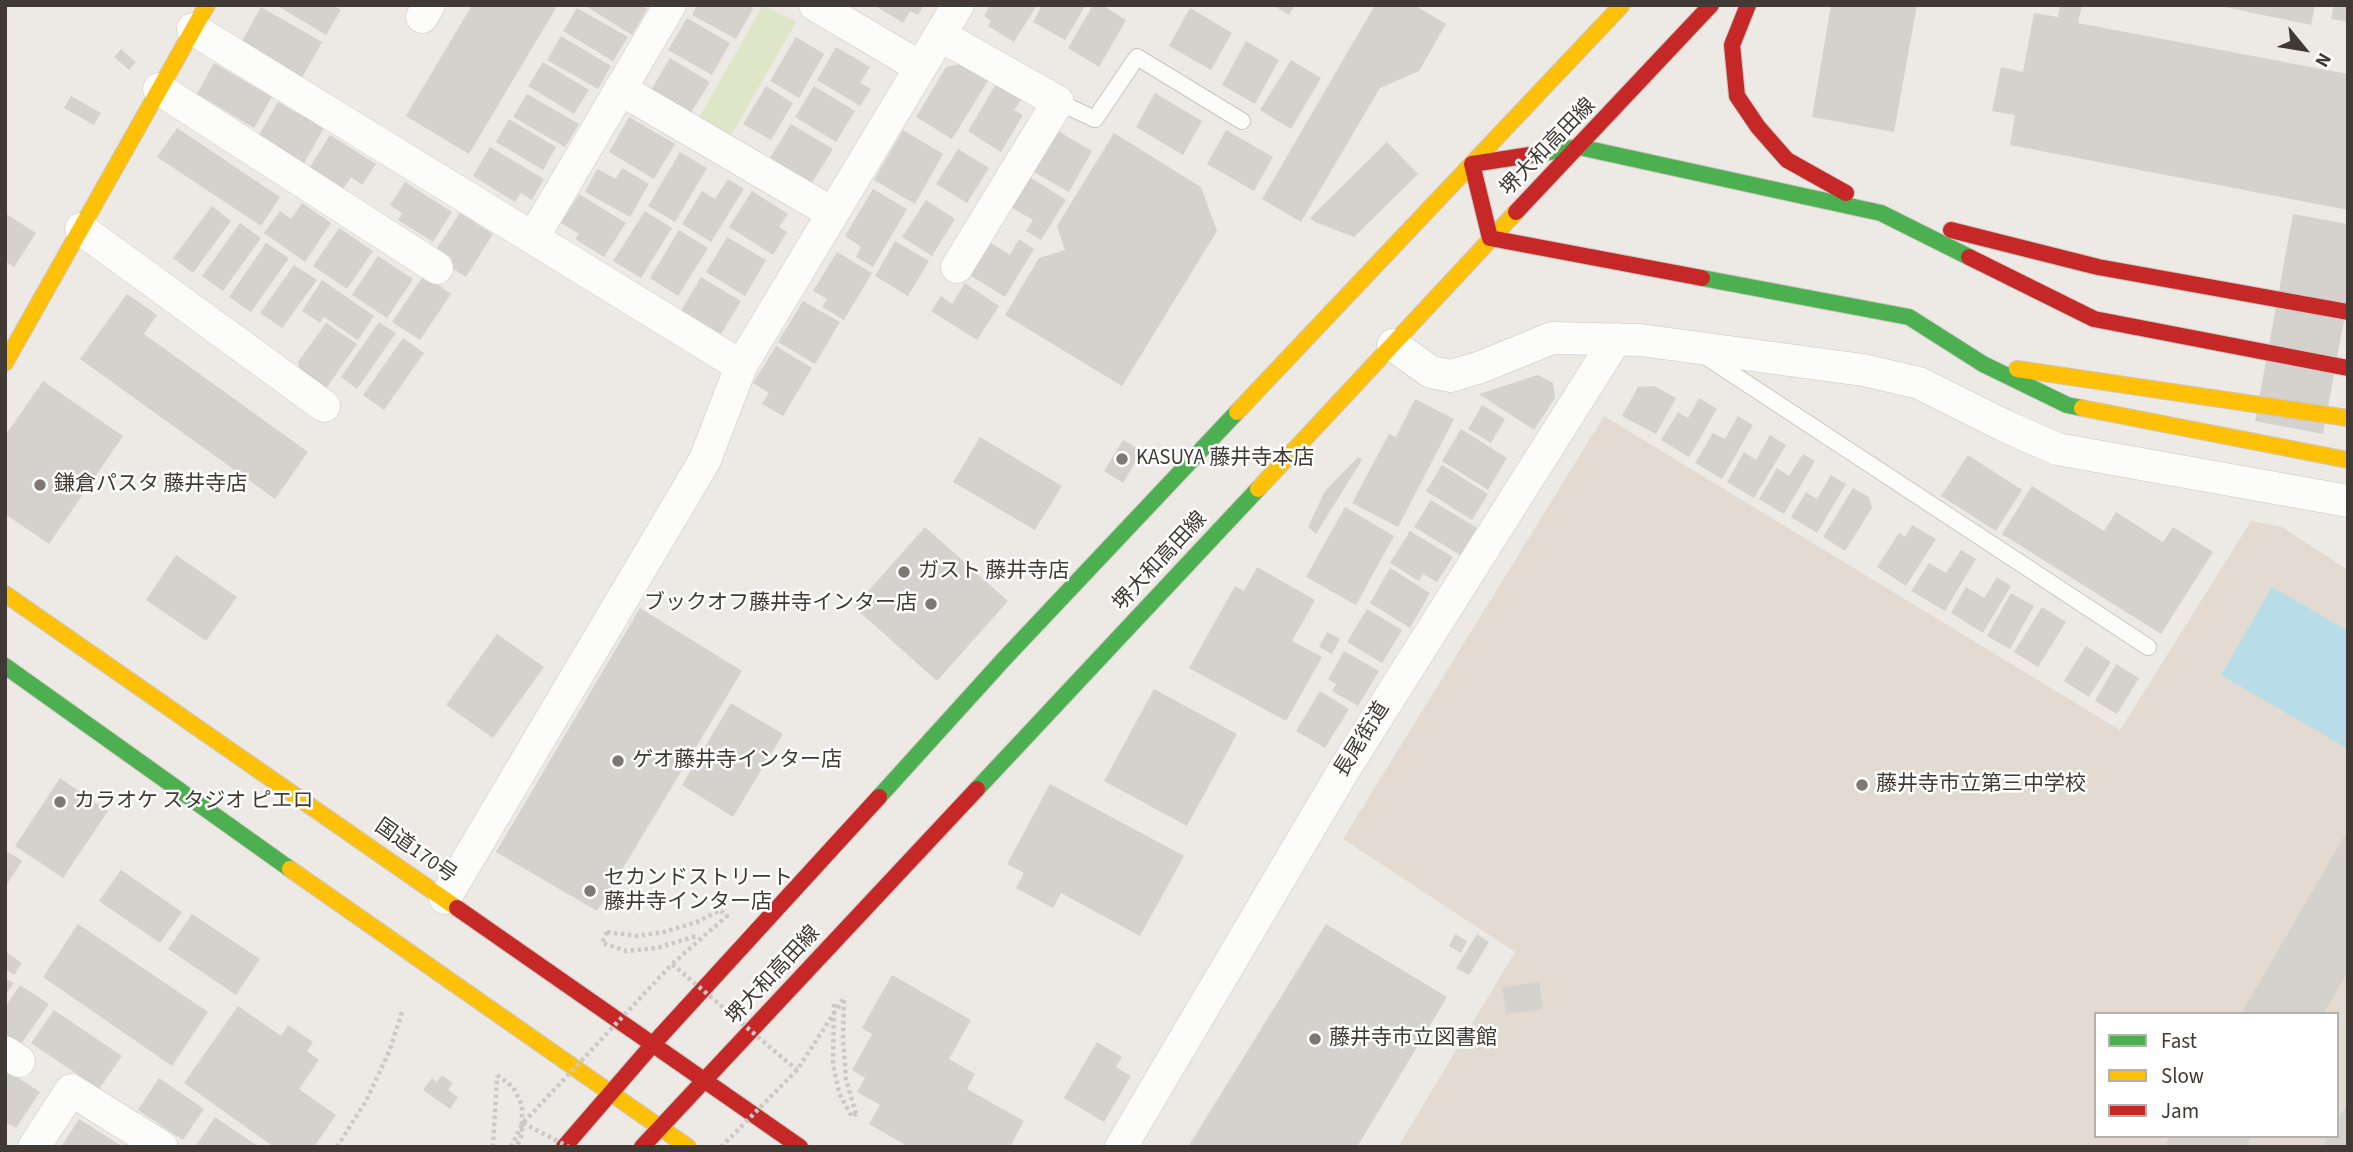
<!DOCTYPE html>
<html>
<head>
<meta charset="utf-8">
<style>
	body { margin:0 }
	#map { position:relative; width:2353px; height:1152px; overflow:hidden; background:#edeae6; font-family:"Source Sans 3",sans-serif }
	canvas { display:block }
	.frame { position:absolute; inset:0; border:7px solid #413a34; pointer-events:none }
	.legend { position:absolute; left:2094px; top:1012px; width:245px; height:126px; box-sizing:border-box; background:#fff; border:2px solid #b3b0ae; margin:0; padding:9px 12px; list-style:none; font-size:21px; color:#413a34 }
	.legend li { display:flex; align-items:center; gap:14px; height:35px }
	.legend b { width:35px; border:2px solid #b3b0ae }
	.north { position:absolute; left:2269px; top:14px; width:70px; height:70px; -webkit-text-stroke:5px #fff; paint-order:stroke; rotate:120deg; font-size:19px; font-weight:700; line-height:28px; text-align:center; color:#413a34 }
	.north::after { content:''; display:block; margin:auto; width:24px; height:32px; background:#413a34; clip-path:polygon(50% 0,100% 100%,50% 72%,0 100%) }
</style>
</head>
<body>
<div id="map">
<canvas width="2353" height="1152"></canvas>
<div class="frame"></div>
<ul class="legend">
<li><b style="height:9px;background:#4caf50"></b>Fast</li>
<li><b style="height:9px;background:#ffc107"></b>Slow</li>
<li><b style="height:9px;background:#c62828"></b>Jam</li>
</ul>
<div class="north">N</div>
</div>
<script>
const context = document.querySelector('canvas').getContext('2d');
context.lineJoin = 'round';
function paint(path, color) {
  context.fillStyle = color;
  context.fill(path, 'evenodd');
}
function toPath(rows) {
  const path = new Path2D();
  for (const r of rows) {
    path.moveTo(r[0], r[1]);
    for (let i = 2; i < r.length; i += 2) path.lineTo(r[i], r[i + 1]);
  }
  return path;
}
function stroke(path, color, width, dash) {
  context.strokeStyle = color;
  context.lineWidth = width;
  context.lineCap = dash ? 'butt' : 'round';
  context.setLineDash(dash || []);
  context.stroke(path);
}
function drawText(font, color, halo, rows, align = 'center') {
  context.font = font + ' "Source Sans 3","Noto Sans JP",sans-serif';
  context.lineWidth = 5;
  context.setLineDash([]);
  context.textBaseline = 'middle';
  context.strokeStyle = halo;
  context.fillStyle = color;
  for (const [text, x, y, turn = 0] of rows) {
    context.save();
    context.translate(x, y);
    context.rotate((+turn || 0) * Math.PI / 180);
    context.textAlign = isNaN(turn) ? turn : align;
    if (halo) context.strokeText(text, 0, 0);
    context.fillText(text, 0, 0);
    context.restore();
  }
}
paint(toPath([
	[1604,416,2120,730,2251,521,2282,527,2348,570,2348,1147,1398,1147,1515,952,1343,839],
	[2096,1014,2337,1014,2337,1136,2096,1136]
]), '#e3dbd2');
paint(toPath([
	[763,5,796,22,729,139,697,121]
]), '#dfe6c8');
paint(toPath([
	[2272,587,2348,631,2348,749,2221,675]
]), '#b9dde8');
paint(toPath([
	[276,5,333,5,341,10,326,35],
	[472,5,552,5,556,8,469,154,406,116],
	[584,5,640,5,647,9,632,35],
	[697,5,748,5,753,9,736,39,692,15],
	[874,5,924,5,918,15,910,11,903,23],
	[990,5,1037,5,1014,42,988,26,991,21,984,16],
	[1042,5,1086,5,1065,40,1033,22],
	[1093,5,1102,5,1126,20,1099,67,1068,48],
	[1273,5,1295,5,1289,15],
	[1375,5,1414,5,1446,24,1419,71,1380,88,1301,222,1262,199],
	[1831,5,1917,5,1894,132,1812,117],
	[2060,5,2082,5,2078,23,2348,74,2348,210,2010,145,2015,115,1992,111,2001,67,2023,72,2034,13,2058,17],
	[2215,5,2315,5,2311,25],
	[2334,5,2348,5,2348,22,2331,19],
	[261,7,322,42,298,85,237,50],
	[577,8,628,37,613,61,563,31],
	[1190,8,1232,33,1211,70,1169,46],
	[687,18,730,43,712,75,668,50],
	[561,36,611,66,598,89,547,60],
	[796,37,824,54,799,98,770,81],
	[1246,41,1279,60,1255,104,1222,85],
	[836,47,870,67,860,83,871,89,860,106,817,80],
	[121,49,136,62,129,70,114,57],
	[670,58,710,82,689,116,650,92],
	[1291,60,1321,78,1291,129,1260,110],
	[543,62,589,90,574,114,528,86],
	[214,63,272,97,254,128,197,94],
	[960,64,988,81,952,139,916,117,946,67],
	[996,84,1021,100,1014,110,1023,115,1001,152,968,131],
	[766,86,793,103,771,140,743,124],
	[814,86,855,111,836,142,795,117],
	[1155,93,1202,121,1183,155,1136,127],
	[527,94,579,124,565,147,513,117],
	[71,96,101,113,94,125,64,108],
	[278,102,324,128,303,165,257,138],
	[629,117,675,144,654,179,609,152],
	[509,119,556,147,543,170,496,142],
	[791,124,833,149,810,186,768,161],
	[177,128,280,197,261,226,157,157],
	[903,130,943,154,915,204,874,180],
	[1056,130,1092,151,1069,192,1032,171],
	[1226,130,1273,157,1254,191,1207,164],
	[1114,133,1201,187,1217,231,1122,386,1005,315,1039,258,1065,250,1057,226],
	[330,135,376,164,362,185,351,177,341,192,308,170],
	[1387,142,1418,174,1354,237,1315,222,1310,218],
	[490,147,544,179,532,200,521,193,515,202,473,176],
	[958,149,989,168,967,203,936,184],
	[680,152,707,168,675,222,648,206],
	[622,168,649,184,630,217,585,192,597,169,616,179],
	[1028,176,1066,200,1041,240,1026,231,1033,220,1009,206],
	[728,179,744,189,711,242,682,224,702,191,715,199],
	[405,182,452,212,433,242,398,220,402,213,390,205],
	[873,189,907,209,873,267,856,257,861,247,845,236],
	[752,191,788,214,779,227,787,232,773,255,729,227],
	[579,194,626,223,604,257,575,239,579,234,561,223],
	[926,200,955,219,932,256,902,237],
	[302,203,331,223,305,262,264,233,280,211,291,219],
	[212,206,231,221,193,273,173,258],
	[645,211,672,228,641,278,613,261],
	[5,213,36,233,14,267,5,261],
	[460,213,493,234,466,277,447,265,452,258,437,248],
	[2293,214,2348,224,2348,299,2323,434,2255,421],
	[240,223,261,238,223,291,202,276],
	[339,228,373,251,347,289,313,266],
	[679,230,708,248,678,296,650,278],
	[727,237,766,260,745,296,706,272],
	[1019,239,1034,249,1005,297,968,274,988,241,1010,255],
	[895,241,929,261,908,296,875,276],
	[266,243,289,258,251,312,229,297],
	[837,252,872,273,844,320,822,307,827,299,813,291],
	[378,256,413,279,387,318,352,295],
	[294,265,317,280,282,328,260,313],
	[424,275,451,294,420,340,392,322],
	[701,277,741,301,721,334,681,311],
	[322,280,374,316,358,340,324,317,320,323,302,311],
	[965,283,999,306,977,340,931,311,941,296,952,304],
	[127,294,157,315,144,334,308,452,275,499,80,359],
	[803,301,840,322,815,364,778,342],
	[379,322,396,333,357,389,341,377],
	[326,323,357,344,323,393,301,378,298,362],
	[403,338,424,353,384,410,363,395],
	[776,346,812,368,783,416,762,404,769,393,753,383],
	[1538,375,1553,383,1555,398,1534,430,1479,394],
	[43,381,123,436,49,544,5,514,5,436],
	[1654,386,1676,398,1656,434,1622,416,1638,387],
	[1699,398,1717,409,1689,457,1661,440,1678,412,1688,418],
	[1415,399,1454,419,1398,527,1352,503,1389,434,1396,437],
	[1482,405,1505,419,1491,443,1468,429],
	[1738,416,1753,425,1722,479,1695,463,1713,433,1725,439],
	[1461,429,1507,458,1488,490,1442,461],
	[1770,435,1786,445,1754,498,1727,482,1744,452,1756,460],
	[980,437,1062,486,1035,530,953,482],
	[1123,440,1142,451,1123,483,1104,471],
	[1803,454,1815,461,1784,514,1759,499,1777,468,1789,476],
	[1968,455,2022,490,1996,531,1941,496],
	[1358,457,1362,460,1316,534,1308,527,1325,491],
	[1442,465,1488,494,1472,520,1426,491],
	[1831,475,1846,484,1817,533,1791,517,1806,492,1817,499],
	[2032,486,2104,531,2116,512,2163,542,2173,527,2213,552,2161,634,2002,534],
	[1853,488,1869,497,1872,508,1845,551,1823,537],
	[1431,500,1477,528,1460,555,1414,527],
	[1345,507,1394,536,1356,605,1306,577],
	[1912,525,1936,539,1906,586,1877,567,1899,533,1905,537],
	[925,527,1008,601,937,681,854,607],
	[1410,531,1453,557,1437,582,1423,574,1419,581,1390,563],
	[1961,550,1976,559,1945,611,1911,591,1929,563,1946,573],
	[176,555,237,597,206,641,146,600],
	[1257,567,1315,600,1292,641,1322,657,1286,721,1189,668,1235,586,1244,591],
	[1390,568,1430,593,1410,628,1370,603],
	[1997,577,2011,586,1983,633,1951,613,1966,587,1984,598],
	[2011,593,2034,606,2010,649,1987,636],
	[2042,607,2066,622,2038,667,2014,652],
	[640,608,742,671,597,911,496,852],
	[1367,609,1402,630,1382,663,1347,642],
	[1327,632,1340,639,1332,654,1319,647],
	[497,634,544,667,493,738,446,705],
	[2086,646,2111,662,2089,697,2064,681],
	[1344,651,1379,671,1358,706,1332,691,1336,684,1328,679],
	[2116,664,2139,678,2117,714,2095,701],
	[1154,689,1237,734,1187,826,1104,781],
	[1320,691,1349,709,1325,748,1296,731],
	[731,703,783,734,733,817,682,785],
	[60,778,108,811,63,878,15,846],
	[1050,784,1184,856,1140,936,1061,893,1053,908,1016,888,1024,873,1007,864],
	[2348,830,2348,972,2323,1014,2241,1014],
	[5,850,22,861,5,887],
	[121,870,182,912,160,943,99,901],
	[192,914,260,959,236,995,168,949],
	[78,924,208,1012,172,1066,43,977],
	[1326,924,1447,997,1357,1147,1188,1147],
	[1455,934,1467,941,1461,953,1449,946],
	[1477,934,1489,942,1469,975,1456,968],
	[6,952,22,963,14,975,5,969],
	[892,975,971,1020,949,1059,975,1074,967,1089,1024,1121,1010,1147,909,1147,869,1124,880,1105,857,1092,865,1078,852,1070,872,1034,862,1028],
	[5,978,14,983,5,996],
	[1539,982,1543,1009,1506,1014,1502,987],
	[20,985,49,1004,19,1047,5,1038,5,1007],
	[238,1006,281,1036,288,1025,313,1042,307,1051,319,1060,299,1089,336,1115,314,1147,274,1147,184,1083],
	[54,1010,122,1056,99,1089,31,1043],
	[1097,1042,1122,1057,1116,1067,1131,1076,1104,1122,1064,1098],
	[9,1072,40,1092,16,1128,5,1122,5,1077],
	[442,1075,453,1083,448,1090,458,1097,450,1109,423,1090,432,1078,437,1082],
	[159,1078,204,1109,183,1140,138,1110],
	[2348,1103,2348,1147,2322,1147,2328,1136,2337,1136,2337,1121],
	[215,1117,259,1147,195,1147],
	[79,1119,123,1147,61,1147],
	[2170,1136,2252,1136,2246,1147,2164,1147]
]), '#d5d1cd');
const lane = toPath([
	[1058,102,1095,119,1137,57,1242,121],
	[1705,356,2148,647]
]);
const street = toPath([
	[815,5,920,67],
	[422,17,429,5],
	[193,29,741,366,958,5],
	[940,35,1058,102,957,267],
	[159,89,437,268],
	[620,89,832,213],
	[81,229,324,406],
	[533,238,670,5],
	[1393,345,1431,372,1451,376,1481,367,1552,338,1640,340,1863,370,1919,383,2005,426,2057,449,2348,501],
	[445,898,705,460,741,366],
	[5,1052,19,1061],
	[34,1147,71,1090,162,1147],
	[1121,1147,1342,773,1616,339]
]);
const fast = toPath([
	[1543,153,1579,147,1881,213,1969,257],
	[1702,278,1909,317,1983,364,2067,405,2082,408],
	[5,666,290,869],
	[977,789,1258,489],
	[879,797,1004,659,1237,412]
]);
const slow = toPath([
	[5,363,207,5],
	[2017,369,2348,418],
	[2082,408,2348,460],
	[1237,412,1622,5],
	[1258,489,1516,212],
	[5,594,457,908],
	[290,869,688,1147]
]);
const jam = toPath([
	[1748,5,1732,45,1737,96,1758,127,1787,160,1846,193],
	[1543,153,1472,164,1490,238,1702,278],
	[1516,212,1711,5],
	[1951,230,2098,267,2348,312],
	[1969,257,2094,319,2348,368],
	[457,908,800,1147],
	[564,1147,654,1043,879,797],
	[642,1147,977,789]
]);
stroke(lane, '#c9c6c2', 18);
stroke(street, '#c9c6c2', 33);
stroke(fast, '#cdc7c0', 18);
stroke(slow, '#cdc7c0', 18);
stroke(jam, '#cdc7c0', 18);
stroke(toPath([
	[607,932,602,943,626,951,657,948,696,936],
	[834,1004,833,1064,839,1093,852,1117,856,1114],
	[497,1075,513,1087,522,1105,522,1134,517,1147],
	[337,1147,366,1101,389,1052,402,1012],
	[493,1147,497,1076]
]), '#cbc9c6', 4.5, [3.5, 3.5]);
stroke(lane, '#fcfcfb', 16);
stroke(street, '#fcfcfb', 32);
stroke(fast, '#4caf50', 16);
stroke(slow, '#ffc107', 16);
stroke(jam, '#c62828', 16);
stroke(toPath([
	[607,932,637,936,664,932,697,922,720,910,727,916,672,964],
	[523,1123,569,1147],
	[511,1147,523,1123,672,964,797,1070],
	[721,1147,797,1070,844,998,843,1039,846,1079,856,1114]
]), '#cbc9c6', 4.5, [3.5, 3.5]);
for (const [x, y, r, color] of [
	[1122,459,7,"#7d7872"],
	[40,485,7,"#7d7872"],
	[904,572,7,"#7d7872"],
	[931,604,7,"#7d7872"],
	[618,761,7,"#7d7872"],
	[1862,785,7,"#7d7872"],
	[60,802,7,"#7d7872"],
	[590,891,7,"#7d7872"],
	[1315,1039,7,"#7d7872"]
]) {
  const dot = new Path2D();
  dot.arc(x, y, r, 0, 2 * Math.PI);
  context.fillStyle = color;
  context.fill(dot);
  stroke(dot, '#fff', 2.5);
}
drawText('21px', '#413a34', '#fff', [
	["堺大和高田線",1549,148,-46],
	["堺大和高田線",1161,562,-47],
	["長尾街道",1363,740,-58],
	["国道170号",415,852,35],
	["堺大和高田線",774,976,-47]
]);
drawText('21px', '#413a34', '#fff', [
	["KASUYA 藤井寺本店",1136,459],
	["鎌倉パスタ 藤井寺店",54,485],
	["ガスト 藤井寺店",918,572],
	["ブックオフ藤井寺インター店",917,604,"right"],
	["ゲオ藤井寺インター店",632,761],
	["藤井寺市立第三中学校",1876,785],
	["カラオケ スタジオ ピエロ",74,802],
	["セカンドストリート",604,879],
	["藤井寺インター店",604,903],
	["藤井寺市立図書館",1329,1039]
], 'left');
</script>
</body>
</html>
